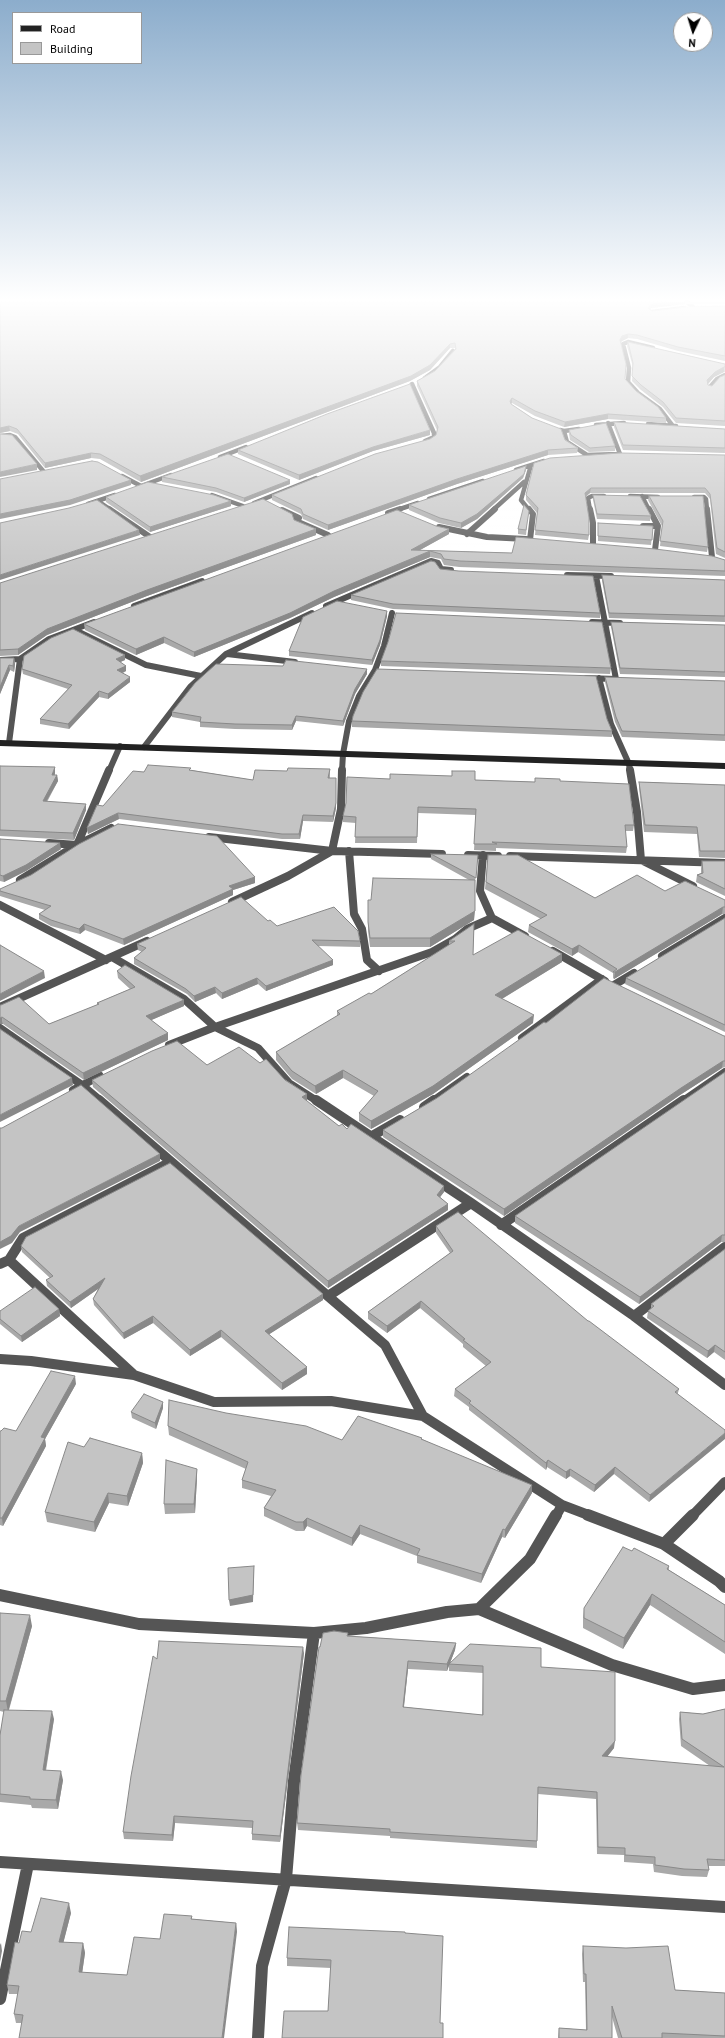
<!DOCTYPE html>
<html>
<head>
<meta charset="utf-8">
<style>
	body { margin:0 }
	#map { position:relative; width:725px; height:2038px; overflow:hidden; background:#fff; font-family:"PT Sans",sans-serif }
	canvas { display:block }
	.legend { position:absolute; left:12px; top:12px; width:130px; height:52px; box-sizing:border-box; background:#fff; border:1px solid #999; margin:0; padding:5px 7px; list-style:none; font-size:12px; color:#000 }
	.legend li { display:flex; align-items:center; gap:8px; height:20px }
	.legend b { width:20px; border:1px solid #999 }
	.north { position:absolute; left:673px; top:12px; width:40px; height:40px; box-sizing:border-box; background:#fff; border:1px solid #999; border-radius:50%; rotate:184deg; font-size:11px; font-weight:700; line-height:16px; text-align:center; color:#000 }
	.north::after { content:''; display:block; margin:auto; width:14px; height:18px; background:#000; clip-path:polygon(50% 0,100% 100%,50% 72%,0 100%) }
</style>
</head>
<body>
<div id="map">
<canvas width="725" height="2038"></canvas>
<ul class="legend">
<li><b style="height:5px;background:#222"></b>Road</li>
<li><b style="height:11px;background:#c4c4c4"></b>Building</li>
</ul>
<div class="north">N</div>
</div>
<script>
const context = document.querySelector('canvas').getContext('2d');
context.lineJoin = 'round';
function toPath(rows) {
  const path = new Path2D();
  for (const r of rows) {
    path.moveTo(r[0], r[1]);
    for (let i = 2; i < r.length; i += 2) path.lineTo(r[i], r[i + 1]);
  }
  return path;
}
function stroke(path, color, width, dash) {
  context.strokeStyle = color;
  context.lineWidth = width;
  context.lineCap = dash ? 'butt' : 'round';
  context.setLineDash(dash || []);
  context.stroke(path);
}
function paint(path, color) {
  context.fillStyle = color;
  context.fill(path, 'evenodd');
}
stroke(toPath([
	[687,302,693,307],
	[652,312,684,308],
	[653,348,628,342,623,344,629,368,628,382,638,393,660,409,673,426],
	[425,378,440,367,453,351],
	[412,384,434,433,434,437,425,441],
	[710,387,717,379,725,375],
	[608,423,620,454],
	[648,424,676,426],
	[596,425,624,423],
	[560,430,564,431,567,442,587,455],
	[564,431,579,429],
	[0,436,10,435,15,437,44,472],
	[587,455,617,454],
	[220,457,246,447],
	[516,470,544,461],
	[122,476,141,486],
	[141,486,171,475],
	[212,495,243,506],
	[630,496,658,497],
	[642,496,649,510],
	[694,497,704,497,706,499,707,510],
	[429,499,483,481],
	[98,501,111,510],
	[254,503,316,478],
	[88,504,115,495],
	[397,510,418,503],
	[493,510,524,482],
	[529,510,521,500,531,465],
	[590,510,588,498,592,496,604,496]
]), '#555', 4.5);
stroke(toPath([
	[109,509,150,537],
	[529,509,533,514,530,540],
	[590,509,593,523,593,546],
	[649,509,658,526,655,550],
	[707,509,712,557],
	[282,510,299,518,296,521,328,535],
	[388,513,400,509],
	[643,526,658,526],
	[439,527,487,537,526,539],
	[467,534,495,509],
	[567,575,611,576],
	[596,576,616,679],
	[134,606,202,581],
	[326,606,431,561,438,563,441,569,451,570],
	[592,622,620,623],
	[75,630,146,665,201,676],
	[227,654,295,662],
	[0,660,20,659,49,639,94,622],
	[586,678,616,679],
	[599,678,611,724,629,764,630,771],
	[9,743,20,659],
	[144,747,190,687,226,654,312,613],
	[109,771,120,746],
	[342,771,343,754,349,721,359,696,375,670,384,646,392,613]
]), '#555', 6);
stroke(toPath([
	[630,770,637,812,641,860,693,886],
	[209,837,332,851,341,809,342,770],
	[49,843,77,845,109,770],
	[349,851,354,914,362,929,367,960,379,971],
	[468,855,498,856],
	[510,856,725,863],
	[20,880,77,845,111,828],
	[232,902,288,876,332,851,442,854],
	[0,905,106,960],
	[492,918,525,936],
	[553,951,605,981],
	[662,956,725,918],
	[112,957,184,999,215,1027,258,1048,289,1083,317,1101],
	[614,985,634,973],
	[0,1007,147,941],
	[0,1028,82,1085,101,1101],
	[522,1038,602,979],
	[169,1045,215,1027,432,952,455,939,467,929,492,918,480,891,483,855],
	[73,1090,100,1076],
	[433,1101,467,1077],
	[683,1101,725,1072]
]), '#555', 8);
stroke(toPath([
	[99,1100,385,1345,423,1416],
	[316,1100,471,1203,634,1316,725,1385],
	[424,1107,434,1100],
	[372,1136,400,1120],
	[501,1225,684,1100],
	[9,1260,133,1374],
	[0,1264,9,1260,23,1238,171,1162],
	[328,1296,471,1203],
	[634,1316,725,1247],
	[0,1359,31,1361,134,1375,214,1402,331,1401,423,1416,562,1505,591,1516],
	[556,1516,562,1505],
	[692,1516,725,1482]
]), '#555', 10);
stroke(toPath([
	[588,1515,664,1544,719,1581,725,1587],
	[664,1544,693,1515],
	[0,1595,139,1624,314,1633,366,1628,447,1612,479,1609,530,1559,556,1515],
	[479,1609,612,1665,693,1689,725,1685],
	[0,1862,725,1907],
	[0,1999,28,1864],
	[258,2038,262,1966,286,1879,294,1781,314,1633]
]), '#555', 12);
stroke(toPath([
	[0,743,725,766]
]), '#222', 6);
paint(toPath([
	[0,302,725,302,725,304,685,304,651,308,650,309,652,311,725,306,725,361,678,351,637,339,628,338,622,341,620,343,625,379,636,391,666,418,666,423,608,419,564,427,535,416,512,403,511,404,578,448,577,453,548,455,457,484,328,530,303,519,301,514,272,500,272,495,430,439,436,435,437,430,417,386,417,381,435,371,455,349,455,348,450,348,430,370,410,381,141,482,100,459,91,458,45,468,18,434,10,431,0,433],
	[628,342,725,364,725,372,724,372,714,377,708,384,708,385,712,386,725,375,725,426,676,423,663,407,641,390,632,381,633,367,627,346],
	[614,422,725,429,725,453,623,450,614,427],
	[569,430,615,446,615,451,589,452,570,440,569,434],
	[430,435,373,451,299,480,238,454,238,450],
	[725,455,725,558,716,554,710,499,705,493,590,493,585,497,589,535,588,540,535,535,537,513,526,500,526,495],
	[526,470,523,478,477,519,461,528,439,523,409,510,409,505],
	[162,477,290,484,244,502,216,492,162,482],
	[593,495,651,516,650,521,597,519,593,500],
	[649,496,708,547,707,552,660,546,662,526,648,500],
	[106,497,231,506,150,532,106,502],
	[528,515,526,535,518,534,518,529],
	[294,520,316,535,147,596,47,635,18,655,0,656,0,583],
	[598,523,653,526,651,545,598,541],
	[436,526,449,529,449,534,420,550,725,560,725,576,459,567,444,565,441,559,430,557,334,597,290,618,194,657,164,643,136,655,85,630,84,624],
	[440,569,600,613,600,618,393,609,351,600,351,595],
	[602,575,725,580,725,622,609,618,602,581],
	[387,611,387,616,380,645,372,665,289,656,289,651],
	[611,622,725,625,725,677,620,674,611,627],
	[0,658,14,658,15,664,14,672,10,670,0,694],
	[125,660,120,662,126,666,126,671,123,673,130,682,108,699,99,697,69,729,40,724,40,719,68,689,23,674,22,669],
	[381,661,611,668,610,674,381,666],
	[367,669,367,674,355,694,343,726,296,721,292,730,235,729,200,727,200,722,172,717,172,712],
	[605,677,725,681,725,741,622,737,615,722,605,682],
	[607,719,612,731,612,737,352,727,352,721],
	[0,766,55,773,55,775,57,775,58,781,47,802,86,810,74,840,0,836],
	[330,769,330,778,336,808,333,822,303,821,300,839,282,839,119,819,88,834,87,828,103,806,144,772,191,770,253,780,287,771],
	[390,779,475,780,534,782,560,781,634,825,633,831,625,831,627,847,626,853,496,848,496,851,474,850,476,815,418,813,417,843,355,843,356,823,343,822,343,816],
	[639,782,725,785,725,858,699,857,697,834,644,832,639,788],
	[0,839,61,849,26,871,4,882,0,881],
	[431,854,477,861,475,883,474,920,430,947,370,947,368,931,368,900,371,900,469,880,431,859],
	[488,855,595,898,665,891,725,900,725,914,722,914,614,979,613,978,613,973,578,952,572,956,528,932,529,925,541,919,485,889],
	[702,861,725,861,725,896,696,882,697,875,701,873,701,868],
	[255,877,255,883,233,890,233,895,124,945,85,930,80,934,51,926,39,919,39,914,45,910,0,896,0,889],
	[725,918,725,1032,625,984,626,978],
	[268,921,277,926,360,941,360,947,318,946,333,965,266,991,258,984,222,999,216,993,195,1002,187,994,134,964,134,958,142,952,138,950,137,944],
	[474,924,473,955,562,962,502,999,533,1023,433,1094,371,1129,359,1121,359,1113,374,1096,343,1078,316,1094,292,1079,276,1060,276,1052,337,1016,337,1011,371,994,449,945,449,941],
	[117,971,184,1006,151,1020,168,1033,168,1040,84,1080,3,1024,0,1005,49,1024,97,1005,97,1003,130,989,118,978],
	[546,1023,725,1036,725,1067,722,1068,680,1095,504,1216,383,1137,383,1130,437,1098],
	[260,1063,307,1094,306,1101,339,1126,347,1129,444,1192,440,1197,448,1204,448,1210,328,1288,93,1087,92,1080,207,1065],
	[725,1072,725,1242,721,1242,639,1304,515,1223,515,1216],
	[436,1226,588,1321,679,1389,649,1502,614,1474,594,1492,570,1476,566,1479,547,1467,546,1470,469,1410,469,1407,454,1396,455,1389,486,1366,463,1347,463,1344,420,1308,387,1333,368,1319,368,1312,450,1253,436,1233],
	[21,1246,323,1300,269,1334,307,1367,307,1374,282,1390,221,1337,190,1356,153,1323,124,1339,94,1305,93,1299,98,1289,71,1308,47,1286,46,1280,50,1278,22,1252],
	[725,1249,725,1360,714,1352,707,1358,647,1318,648,1311,651,1309,651,1304],
	[59,1309,60,1316,22,1342,0,1324,0,1311],
	[76,1384,45,1439,46,1446,3,1526,0,1525,0,1431,16,1431],
	[163,1408,156,1429,132,1418,131,1412],
	[168,1426,342,1440,422,1438,422,1439,532,1493,505,1538,502,1537,481,1583,417,1563,417,1556,360,1534,352,1546,307,1526,304,1531,296,1531,264,1516,264,1508,271,1496,242,1488,242,1480,246,1469,169,1435],
	[84,1447,142,1453,143,1463,128,1506,109,1503,95,1532,47,1522,45,1512],
	[197,1469,197,1478,195,1513,165,1514,164,1504],
	[632,1551,669,1566,669,1570,725,1605,725,1654,650,1605,623,1649,583,1628,583,1618,584,1608],
	[0,1613,32,1626,9,1710,54,1719,46,1771,63,1780,58,1809,32,1808,31,1805,0,1802,0,1735,4,1712,0,1711],
	[348,1633,348,1636,456,1643,455,1650,450,1663,541,1667,614,1748,607,1757,710,1766,681,1746,679,1719,680,1712,703,1714,725,1709,725,1866,708,1866,709,1870,707,1877,682,1876,654,1872,653,1864,624,1862,624,1855,597,1854,596,1799,538,1794,537,1841,537,1848,390,1838,390,1836,298,1830,297,1823,320,1647],
	[449,1665,449,1671,483,1673,482,1715,404,1707,408,1669,447,1671],
	[304,1653,280,1842,252,1840,252,1828,175,1823,173,1841,124,1839,123,1832,157,1659],
	[71,1913,63,1943,83,1943,85,1953,82,1973,127,1975,160,1939,192,1916,192,1919,236,1923,237,1932,21,2023,16,2023,14,2014,18,1994,9,1994,7,1985,19,1943,31,1932],
	[405,1933,440,2023,328,2011,331,1968,287,1966,287,1958],
	[583,1946,675,1990,725,1993,725,2038,618,2038,612,2017,612,2038,558,2038,559,2028,586,2030,585,1982,583,1982,582,1954]
]), '#a9a9a9');
paint(toPath([
	[670,302,685,302,685,304,651,308,647,312,648,308,651,304],
	[628,334,628,338,622,341,619,345,620,340,622,336],
	[450,344,450,348,430,370,410,381,141,482,140,476],
	[724,367,724,372,714,377,707,385,707,380,715,372],
	[512,398,512,403,509,405,510,401],
	[608,414,608,419,564,427,565,422],
	[9,426,10,431,0,433,0,428],
	[430,430,430,435,373,451,299,480,299,475,373,447],
	[548,450,548,455,457,484,328,530,328,525,457,479],
	[91,453,91,458,45,468,45,463],
	[37,464,37,470,0,477,0,472],
	[526,466,526,470,523,478,477,519,461,528,461,523],
	[131,480,131,485,70,505,0,519,0,514],
	[290,480,290,484,244,502,244,498],
	[591,488,590,493,584,498,585,493],
	[231,501,231,506,150,532,150,527],
	[316,529,316,535,147,596,47,635,18,655,18,649,47,629,147,590],
	[449,529,449,534,411,555,411,550],
	[139,530,140,535,0,580,0,575],
	[430,551,430,557,334,597,290,618,194,657,194,652,334,591],
	[387,611,387,616,380,645,372,665,372,660],
	[164,637,164,643,136,655,136,649],
	[125,655,125,660,116,664,116,659],
	[14,658,15,664,14,672,13,666],
	[9,665,10,670,0,694,0,687],
	[126,666,126,671,117,675,117,670],
	[367,669,367,674,355,694,343,726,343,721,355,689],
	[130,677,130,682,108,699,108,694],
	[99,691,99,697,69,729,68,724],
	[296,716,296,721,292,730,292,725],
	[55,767,55,773,52,781,52,775],
	[57,775,58,781,43,807,43,801],
	[336,778,336,808,333,822,333,816],
	[86,804,86,810,74,840,73,833],
	[118,813,119,819,88,834,87,828],
	[303,815,303,821,300,839,299,834],
	[60,843,61,849,26,871,4,882,3,876],
	[255,877,255,883,233,890,233,895,124,945,123,939,229,886],
	[723,907,722,914,614,979,615,972],
	[475,911,474,920,430,947,430,938],
	[84,924,85,930,80,934,79,929],
	[579,945,578,952,572,956,572,949],
	[562,954,562,962,495,1003,495,995],
	[333,960,333,965,266,991,266,986],
	[44,971,45,978,0,1001,0,994],
	[257,978,258,984,222,999,222,993],
	[215,987,216,993,195,1002,194,996],
	[184,1000,184,1006,147,1022,146,1016],
	[534,1015,533,1023,433,1094,371,1129,371,1121],
	[2,1017,3,1024,0,1024,0,1018],
	[168,1033,168,1040,84,1080,83,1073],
	[723,1061,722,1068,680,1095,504,1216,504,1209,681,1088],
	[343,1070,343,1078,316,1094,315,1086],
	[72,1078,73,1085,0,1122,0,1115],
	[307,1094,307,1101,302,1104,302,1097],
	[160,1154,160,1161,20,1232,12,1243,0,1249,0,1242,19,1226],
	[444,1186,444,1192,437,1201,437,1195],
	[448,1204,448,1210,328,1288,328,1281],
	[722,1235,721,1242,639,1304,640,1297],
	[105,1278,105,1284,71,1308,70,1302],
	[323,1294,323,1300,265,1337,265,1331],
	[421,1301,420,1308,387,1333,387,1326],
	[59,1309,60,1316,22,1342,21,1336],
	[153,1316,153,1323,124,1339,123,1333],
	[221,1330,221,1337,190,1356,190,1350],
	[715,1345,714,1352,707,1358,708,1351],
	[307,1367,307,1374,282,1390,282,1383],
	[75,1376,76,1384,45,1439,46,1446,3,1526,2,1518,41,1437],
	[163,1402,163,1408,156,1429,155,1423],
	[725,1433,725,1439,649,1502,650,1495],
	[142,1453,143,1463,128,1506,127,1496],
	[548,1460,547,1467,546,1470,546,1463],
	[615,1467,614,1474,594,1492,595,1485],
	[197,1469,197,1478,195,1513,194,1504],
	[570,1469,570,1476,566,1479,566,1472],
	[532,1485,532,1493,505,1538,505,1530],
	[108,1493,109,1503,95,1532,94,1522],
	[307,1518,307,1526,304,1531,303,1522],
	[360,1525,360,1534,352,1546,352,1538],
	[503,1529,502,1537,481,1583,482,1574],
	[254,1566,253,1602,230,1606,229,1600],
	[652,1594,650,1605,623,1649,624,1638],
	[30,1615,32,1626,8,1712,6,1701],
	[456,1643,455,1650,447,1671,447,1664],
	[303,1647,304,1653,280,1842,280,1836],
	[408,1661,408,1669,403,1714,403,1707],
	[52,1711,54,1719,44,1779,43,1770],
	[615,1741,614,1748,602,1763,602,1756],
	[61,1771,63,1780,58,1809,56,1800],
	[174,1816,175,1823,173,1841,172,1835],
	[69,1903,71,1913,61,1952,59,1942],
	[236,1923,237,1932,224,2038,222,2038],
	[1,1943,2,1951,0,1962,0,1945],
	[83,1943,85,1953,81,1981,79,1972]
]), '#898989');
const building = toPath([
	[0,302,670,302,651,304,648,308,652,311,686,307,725,306,725,356,678,347,637,335,628,334,622,336,620,340,626,364,625,379,636,391,658,407,666,418,608,414,565,422,535,411,512,398,510,401,511,404,532,418,561,429,565,440,578,448,548,450,457,479,328,525,303,514,301,509,272,495,375,454,430,439,436,435,438,427,417,381,435,371,456,349,455,343,450,344,430,365,411,376,140,476,100,454,91,453,45,463,17,429,9,426,0,428,0,302],
	[628,342,725,364,725,367,724,367,715,372,707,380,708,385,712,386,720,377,725,375,725,421,676,418,663,402,641,385,632,376,633,363,628,342],
	[410,384,430,430,373,447,299,475,238,450,327,414,410,384],
	[614,422,725,429,725,448,623,445,614,422],
	[606,423,615,446,590,448,571,435,569,430,606,423],
	[0,434,12,435,37,464,0,472,0,434],
	[620,453,725,455,725,552,717,548,710,494,705,488,591,488,585,493,589,518,589,535,535,530,538,508,526,495,534,463,550,458,620,453],
	[228,454,290,480,244,498,216,488,162,477,228,454],
	[92,461,98,462,131,480,70,500,0,514,0,479,92,461],
	[526,466,524,474,477,514,461,523,440,518,409,505,526,466],
	[148,482,214,495,231,501,150,527,106,497,148,482],
	[593,495,640,496,651,516,597,514,593,495],
	[649,496,703,496,708,547,660,541,663,521,649,496],
	[263,499,292,514,294,520,316,529,147,590,47,629,18,649,0,650,0,583,263,499],
	[97,500,139,530,0,575,0,523,69,508,97,500],
	[524,505,529,511,526,530,518,529,524,505],
	[397,510,436,526,449,529,411,550,512,553,516,537,655,549,712,556,725,560,725,571,460,561,444,559,441,554,430,551,334,591,290,613,194,652,164,637,136,649,84,624,397,510],
	[598,523,653,526,652,540,598,536,598,523],
	[431,561,435,562,440,569,459,571,593,576,600,613,393,604,351,595,431,561],
	[602,575,725,580,725,616,609,613,602,575],
	[337,601,387,611,380,640,372,660,289,651,303,617,337,601],
	[396,613,602,622,611,668,381,661,388,642,396,613],
	[611,622,725,625,725,672,620,668,611,622],
	[73,629,125,655,116,659,126,666,117,670,130,677,108,694,99,691,68,724,40,719,72,685,22,669,24,656,51,638,73,629],
	[0,658,14,658,13,666,9,665,0,687,0,658],
	[286,660,367,669,355,689,343,721,296,716,292,725,235,724,200,722,201,717,172,712,195,683,216,664,283,666,286,660],
	[377,669,596,676,607,719,612,731,352,721,353,716,363,692,377,669],
	[605,677,725,681,725,735,622,731,616,717,605,677],
	[148,765,191,768,189,770,253,780,255,770,287,771,288,768,330,769,328,778,336,778,336,803,333,816,303,815,299,834,282,834,118,813,87,828,97,805,103,806,133,771,144,772,148,765],
	[0,766,55,767,52,775,57,775,43,801,86,804,73,833,0,830,0,766],
	[452,771,475,771,475,780,535,782,535,778,560,779,560,781,629,784,634,825,625,825,627,847,492,842,497,844,474,844,476,809,418,807,417,837,355,837,356,817,343,816,346,803,347,777,390,779,390,774,452,776,452,771],
	[639,782,725,785,725,851,700,851,697,827,645,825,639,782],
	[118,824,217,836,255,877,229,886,233,889,123,939,84,924,79,929,51,920,39,914,51,906,0,891,0,889,31,875,79,844,118,824],
	[0,839,60,843,26,865,3,876,0,875,0,839],
	[431,854,478,855,476,878,431,854],
	[488,855,518,855,595,898,637,875,665,891,685,881,725,900,725,907,723,907,615,972,613,972,617,969,579,945,572,949,529,925,547,915,486,882,488,855],
	[702,861,725,861,725,889,697,875,703,873,702,861],
	[373,878,475,880,475,911,430,938,370,938,368,922,368,900,371,900,373,878],
	[241,897,268,921,270,920,277,926,334,907,358,931,360,941,312,940,333,960,266,986,257,978,222,993,215,987,194,996,186,989,134,958,146,948,137,944,241,897],
	[725,918,725,1025,626,978,725,918],
	[474,924,473,955,518,930,562,954,495,995,534,1015,433,1086,371,1121,359,1113,378,1091,343,1070,315,1086,292,1071,276,1052,340,1014,337,1011,369,993,371,994,455,941,449,941,474,924],
	[0,945,44,971,0,994,0,945],
	[125,965,184,1000,146,1016,168,1033,83,1073,2,1017,0,1018,0,1005,1,1005,19,997,49,1024,99,1004,97,1003,135,987,117,971,125,965],
	[604,978,724,1036,725,1036,725,1061,723,1061,681,1088,504,1209,383,1130,437,1098,544,1022,546,1023,604,978],
	[0,1029,72,1078,0,1115,0,1029],
	[177,1041,207,1065,239,1047,260,1063,266,1059,285,1080,307,1094,302,1097,339,1126,342,1124,347,1129,351,1124,444,1186,437,1195,448,1204,328,1281,92,1080,152,1051,177,1041],
	[725,1072,725,1235,722,1235,640,1297,515,1216,725,1072],
	[81,1085,160,1154,19,1226,11,1236,0,1242,0,1128,2,1128,81,1085],
	[170,1163,323,1294,265,1331,307,1367,282,1383,221,1330,190,1350,153,1316,123,1333,93,1299,105,1278,70,1302,46,1280,53,1276,21,1246,26,1237,170,1163],
	[458,1212,588,1321,589,1321,679,1389,675,1392,725,1430,725,1433,650,1495,615,1467,595,1485,570,1469,566,1472,548,1460,546,1463,469,1403,471,1401,455,1389,491,1362,463,1340,465,1339,421,1301,387,1326,368,1312,453,1251,436,1226,458,1212],
	[725,1249,725,1352,715,1345,708,1351,648,1311,654,1306,651,1304,725,1249],
	[35,1287,59,1309,21,1336,0,1319,0,1311,35,1287],
	[51,1371,75,1376,41,1437,45,1438,2,1518,0,1518,0,1431,1,1431,4,1428,16,1431,51,1371],
	[144,1394,163,1402,155,1423,131,1412,144,1394],
	[169,1400,226,1413,306,1426,342,1440,358,1416,422,1438,421,1439,532,1485,505,1530,503,1529,482,1574,417,1555,420,1549,360,1525,352,1538,307,1518,303,1522,296,1522,264,1508,276,1490,242,1480,248,1462,168,1426,169,1400],
	[90,1438,142,1453,127,1496,108,1493,94,1522,45,1512,68,1442,84,1447,90,1438],
	[166,1460,197,1469,194,1504,164,1504,166,1460],
	[623,1547,632,1551,634,1548,669,1566,667,1569,725,1605,725,1642,652,1594,624,1638,584,1618,584,1608,623,1547],
	[254,1566,253,1595,229,1600,228,1568,254,1566],
	[0,1613,30,1615,6,1701,0,1701,0,1613],
	[334,1631,348,1633,347,1636,456,1643,447,1664,408,1661,403,1707,483,1715,483,1666,449,1664,470,1644,541,1648,541,1667,615,1672,615,1741,602,1756,724,1767,682,1739,680,1712,703,1714,725,1709,725,1860,707,1859,709,1870,684,1869,655,1865,655,1857,625,1855,625,1848,598,1847,597,1792,538,1787,537,1841,390,1832,390,1829,297,1823,301,1775,319,1647,320,1647,323,1633,334,1631],
	[159,1641,303,1647,280,1836,252,1834,253,1821,174,1816,172,1835,123,1832,131,1776,153,1656,157,1659,159,1641],
	[4,1710,52,1711,43,1770,61,1771,56,1800,30,1799,30,1797,0,1794,0,1735,4,1710],
	[41,1898,69,1903,59,1942,83,1943,79,1972,127,1975,134,1937,160,1939,164,1914,192,1916,191,1919,236,1923,222,2038,19,2038,23,2015,14,2014,19,1986,7,1985,15,1942,19,1943,22,1931,31,1932,41,1898],
	[289,1927,405,1932,405,1933,443,1936,440,2023,443,2023,443,2038,282,2038,284,2011,328,2011,331,1960,287,1958,289,1927],
	[583,1946,626,1948,668,1946,675,1990,725,1993,725,2036,662,2033,662,2038,622,2038,612,2006,612,2038,559,2038,559,2028,587,2030,586,1974,584,1974,583,1946]
]);
paint(building, '#c4c4c4');
stroke(building, '#898989', 1);
const sky = context.createLinearGradient(0, 0, 0, 587);
sky.addColorStop(0, '#8cadcc');
sky.addColorStop(0.51, '#fff');
sky.addColorStop(1, '#ffffff00');
context.fillStyle = sky;
context.fillRect(0, 0, 725, 587);
</script>
</body>
</html>
